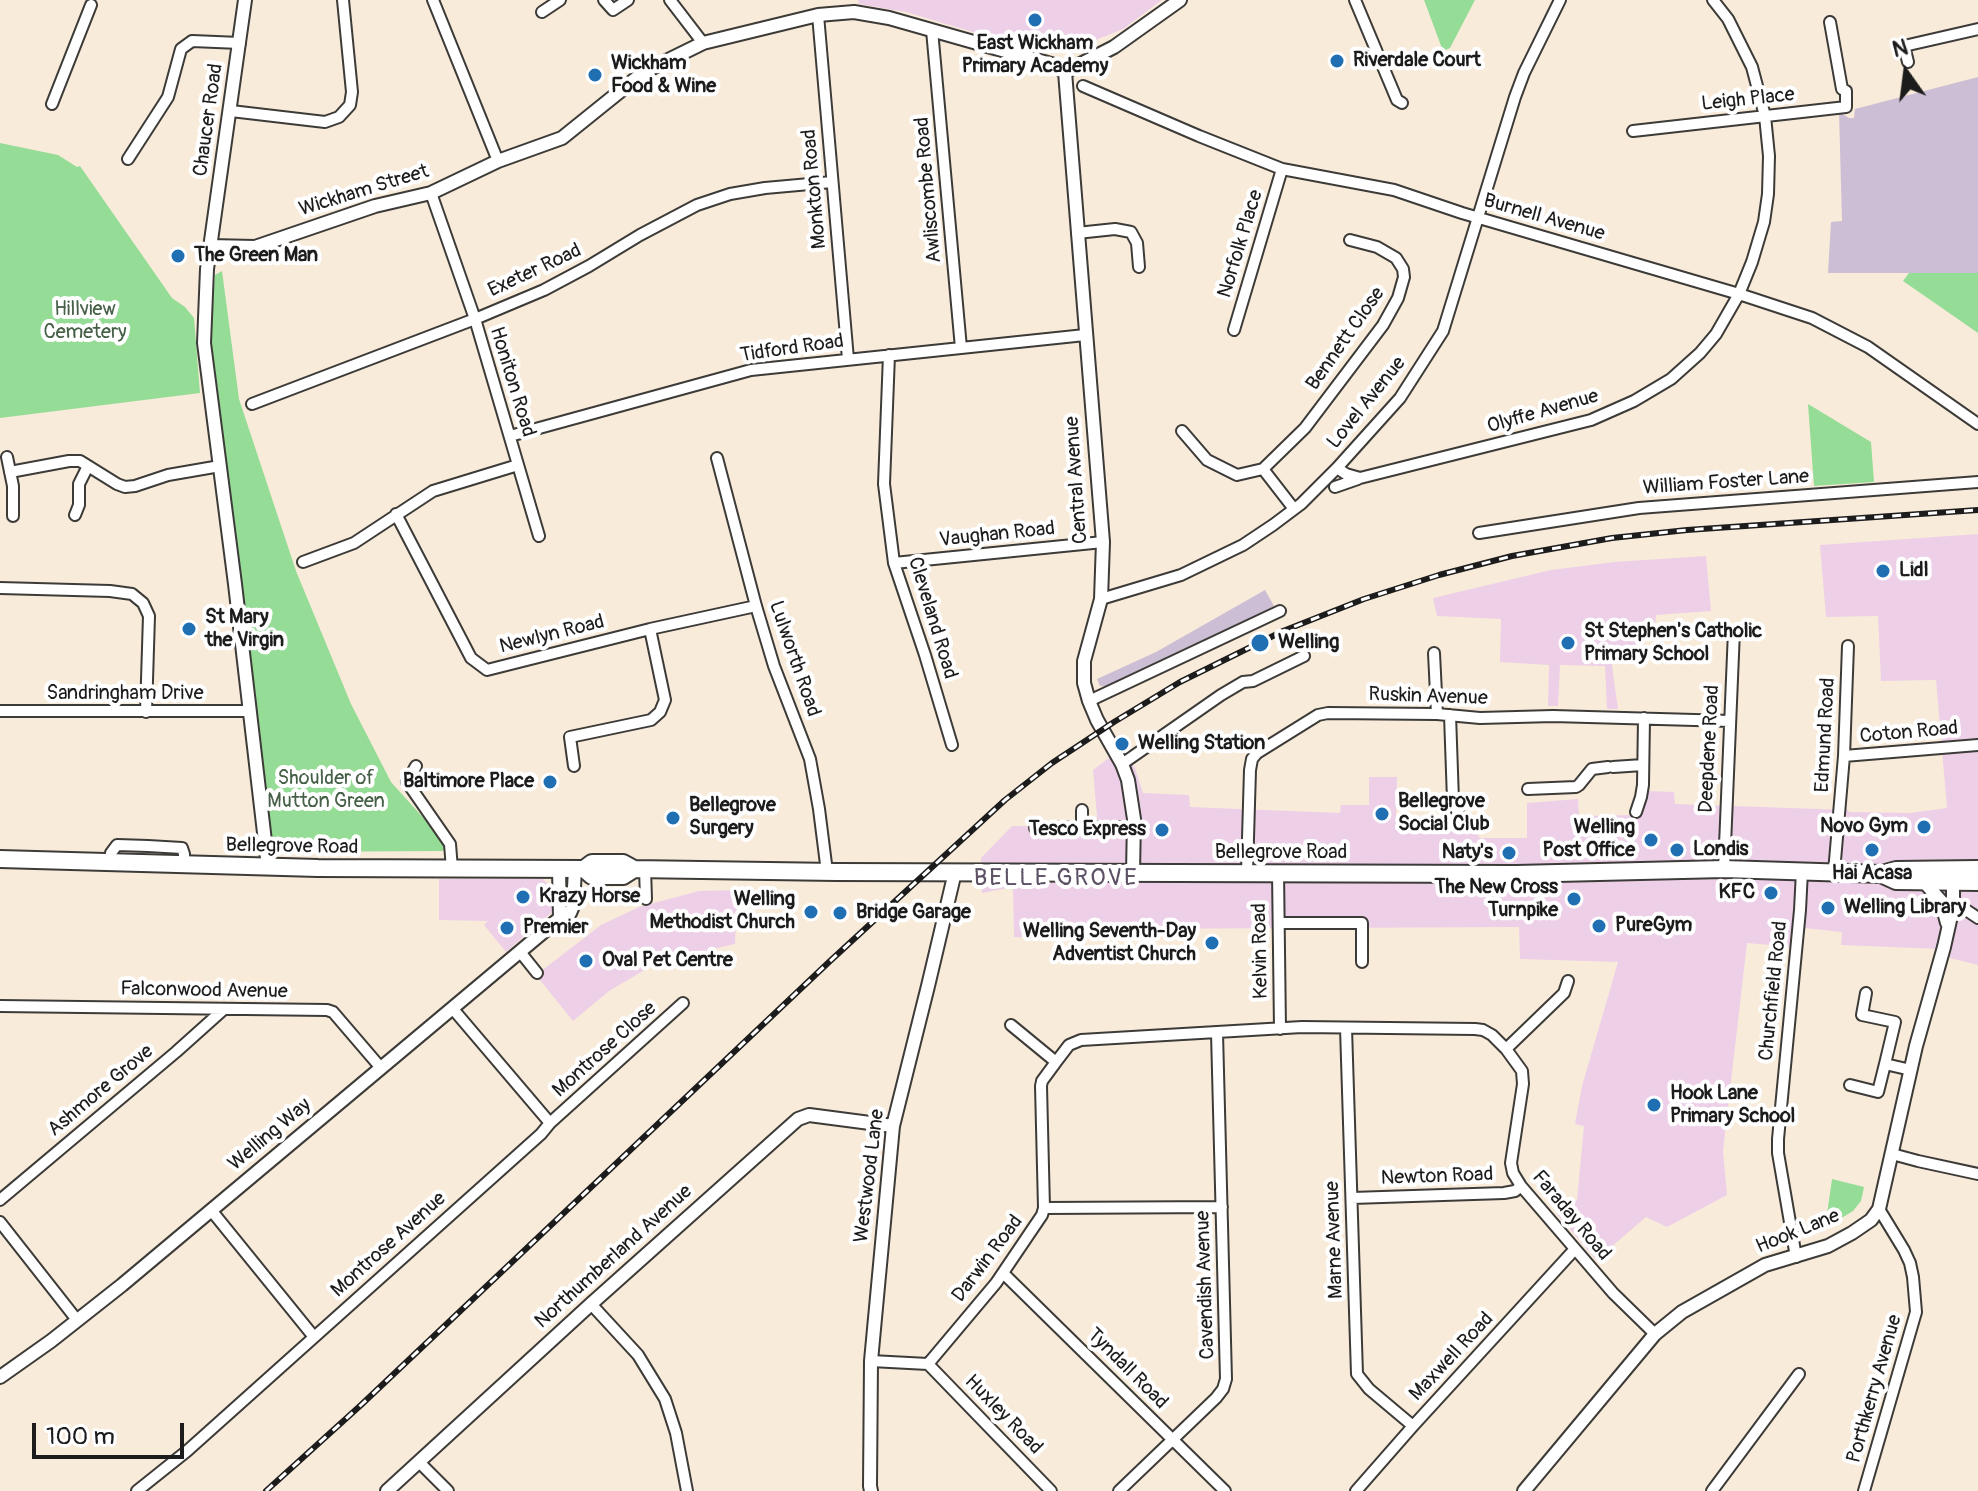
<!DOCTYPE html>
<html>
<head>
<meta charset="utf-8">
<style>
	body { margin:0 }
	#map { position:relative; width:1978px; height:1491px; overflow:hidden; background:#f9ebda; font-family:Pangolin,sans-serif }
	canvas { display:block }
	.north { position:absolute; left:1866px; top:32px; width:80px; height:80px; -webkit-text-stroke:6px #fff; paint-order:stroke; rotate:346deg; font-size:22px; font-weight:700; line-height:32px; text-align:center; color:#1c1c1c }
	.north::after { content:''; display:block; margin:auto; width:28px; height:36px; background:#1c1c1c; clip-path:polygon(50% 0,100% 100%,50% 72%,0 100%) }
	.scale { position:absolute; left:32px; top:1423px; width:152px; height:36px; box-sizing:border-box; border:4px solid #1c1c1c; border-top:0; padding-left:10px; font-size:24px; line-height:28px; white-space:nowrap; color:#1c1c1c; -webkit-text-stroke:6px #fff; paint-order:stroke }
</style>
</head>
<body>
<div id="map">
<canvas width="1978" height="1491"></canvas>
<div class="north">N</div>
<div class="scale">100 m</div>
</div>
<script>
const context = document.querySelector('canvas').getContext('2d');
context.lineJoin = 'round';
function paint(path, color) {
  context.fillStyle = color;
  context.fill(path, 'evenodd');
}
function toPath(rows) {
  const path = new Path2D();
  for (const r of rows) {
    path.moveTo(r[0], r[1]);
    for (let i = 2; i < r.length; i += 2) path.lineTo(r[i], r[i + 1]);
  }
  return path;
}
function stroke(path, color, width, dash) {
  context.strokeStyle = color;
  context.lineWidth = width;
  context.lineCap = dash ? 'butt' : 'round';
  context.setLineDash(dash || []);
  context.stroke(path);
}
function drawText(font, color, halo, rows, align = 'center') {
  context.font = font + ' Pangolin,sans-serif';
  context.lineWidth = 8;
  context.setLineDash([]);
  context.textBaseline = 'middle';
  context.strokeStyle = halo;
  context.fillStyle = color;
  for (const [text, x, y, turn = 0] of rows) {
    context.save();
    context.translate(x, y);
    context.rotate((+turn || 0) * Math.PI / 180);
    context.textAlign = isNaN(turn) ? turn : align;
    if (halo) context.strokeText(text, 0, 0);
    context.fillText(text, 0, 0);
    context.restore();
  }
}
paint(toPath([
	[858,0,1162,0,1123,29,1081,46,1030,49,906,12,859,4],
	[1978,534,1978,965,1950,958,1950,953,1939,949,1841,945,1842,932,1795,927,1793,947,1747,943,1723,1151,1727,1195,1667,1227,1646,1217,1596,1260,1556,1213,1577,1200,1584,1126,1575,1124,1582,1086,1618,962,1520,959,1519,927,1120,929,1120,940,1014,937,1013,887,982,893,981,858,1012,826,1098,827,1093,770,1122,748,1135,768,1143,793,1189,795,1190,807,1340,813,1341,805,1369,805,1369,777,1397,777,1396,823,1471,823,1480,838,1527,838,1527,803,1578,799,1579,816,1637,815,1648,791,1674,792,1675,804,1848,810,1849,812,1910,813,1947,808,1936,680,1881,681,1878,616,1826,617,1820,545],
	[1706,556,1711,611,1656,615,1655,628,1637,627,1635,658,1614,658,1612,665,1618,709,1607,709,1605,666,1560,665,1558,706,1548,706,1549,665,1500,662,1501,619,1437,616,1433,598,1551,570,1614,562],
	[439,879,543,879,554,891,556,902,551,913,506,952,484,925,488,921,439,920],
	[737,890,735,944,671,959,653,965,609,991,573,1021,536,975,601,925,639,907,699,891]
]), '#edd0e8');
paint(toPath([
	[1978,77,1978,273,1828,273,1831,222,1842,221,1839,112,1849,118,1854,118,1855,109],
	[1265,590,1274,606,1250,619,1183,649,1106,686,1100,686,1097,679,1156,652]
]), '#ccbed4');
paint(toPath([
	[1424,0,1475,0,1450,48,1443,51],
	[0,143,58,155,77,167,80,166,172,298,185,307,194,318,200,393,0,418],
	[222,271,239,399,296,571,351,704,391,782,446,843,443,851,279,852,271,850,243,594,211,338,215,275],
	[1909,273,1978,273,1978,333,1903,281],
	[1808,404,1871,442,1874,482,1814,486],
	[1832,1179,1864,1187,1861,1201,1853,1211,1825,1228]
]), '#95dc96');
const minor = toPath([
	[433,0,498,161],
	[604,0,613,10,628,0],
	[670,0,703,43],
	[1355,0,1397,100,1402,103],
	[542,12,560,0],
	[818,15,848,359],
	[932,30,961,348],
	[1908,62,1904,46,1978,29],
	[1083,86,1199,136,1282,169,1394,190,1462,213,1739,294,1812,318,1868,347,1978,424],
	[52,104,91,5],
	[231,111,325,122,339,117,350,105,352,92,343,0],
	[1633,131,1846,107,1846,91,1842,89,1830,22],
	[128,159,168,97,181,49,192,41,240,43],
	[431,193,475,319,539,536],
	[1077,233,1115,229,1131,232,1137,243,1139,267],
	[1234,330,1282,169],
	[889,355,884,484,894,563,925,655,952,745],
	[252,404,475,319,544,290,589,266,640,235,697,205,730,194,765,188,832,182],
	[1182,431,1207,460,1237,475,1263,469,1305,428,1383,325,1398,298,1404,277,1403,269,1396,258,1377,247,1350,240],
	[510,436,751,370,1085,335],
	[7,457,13,486,13,516],
	[717,458,756,606,774,666,810,759,819,809,827,872],
	[1337,468,1346,474,1360,478,1591,420,1634,401,1671,379,1700,353,1716,334,1739,294,1752,262,1764,222,1768,194,1769,156,1765,116,1752,67,1728,19,1713,0],
	[1263,469,1294,509],
	[10,472,69,461,80,461,117,484,125,487,135,486,168,475,220,466],
	[1335,487,1358,479],
	[396,514,471,658,487,670,650,629,756,606],
	[75,515,79,505,79,484,88,466],
	[1479,533,1639,508,1978,482],
	[303,562,354,543,433,491,518,465],
	[894,563,1103,542],
	[0,588,110,591,132,594,143,603,149,616,146,712],
	[1101,599,1181,575,1243,545,1273,525,1301,504,1337,468,1400,398,1443,331,1515,97,1524,73,1560,0],
	[1434,653,1437,714],
	[1089,701,1280,611],
	[0,711,249,711],
	[1450,715,1453,800,1457,811,1467,826],
	[1844,756,1978,745],
	[1122,764,1221,695,1243,682,1253,681,1304,656],
	[416,766,407,782,450,844,452,869],
	[574,766,570,737,651,720,660,712,665,700,650,629],
	[1613,767,1643,765],
	[1528,789,1576,787,1579,785,1592,769,1608,767],
	[1636,812,1641,797,1643,785,1644,718],
	[1082,827,1082,810],
	[1035,828,1135,827],
	[110,862,111,853,117,845,148,846,182,848,184,854,184,865],
	[645,869,646,899],
	[1724,869,1734,631],
	[1247,872,1250,770,1252,759,1257,753,1318,715,1328,713,1437,714,1480,718,1553,716,1730,721],
	[1278,872,1280,1029],
	[1834,872,1844,756,1848,646],
	[1953,907,1966,910,1978,918],
	[1279,923,1362,923,1362,962],
	[521,953,537,973],
	[1866,993,1862,1015,1895,1022,1885,1064,1911,1070],
	[0,1006,327,1010,333,1012,381,1068],
	[453,1009,550,1123],
	[1011,1025,1056,1062,1069,1045,1081,1040,1302,1027,1475,1029,1483,1030,1492,1035,1506,1049,1522,1071,1523,1084,1511,1163,1513,1173,1521,1186,1613,1293,1655,1334],
	[1346,1028,1357,1374,1369,1389,1413,1426],
	[1506,1049,1564,993,1568,981],
	[1850,1085,1878,1092,1885,1064],
	[1892,1154,1918,1161,1978,1174],
	[1352,1198,1504,1193,1515,1191,1521,1186],
	[0,1200,176,1052,224,1009],
	[1044,1208,1222,1207],
	[211,1210,314,1337],
	[0,1222,77,1320],
	[1796,1257,1778,1153,1778,1139,1800,910,1802,871],
	[1003,1273,1225,1491],
	[591,1304,638,1355,665,1399,676,1433,687,1491],
	[871,1361,928,1364],
	[928,1364,996,1283,1042,1215,1044,1208,1041,1086,1042,1081,1056,1062],
	[928,1364,1051,1491],
	[419,1462,448,1491],
	[137,1491,187,1451,541,1134,550,1123,683,1003],
	[1119,1491,1216,1398,1223,1389,1226,1379,1217,1033],
	[1356,1491,1413,1426,1575,1249],
	[1712,1491,1799,1374],
	[1864,1491,1916,1312,1913,1277,1910,1263,1904,1250,1879,1209]
]);
const tertiary = toPath([
	[245,0,207,269,204,343,235,584,268,867],
	[1065,72,1103,542,1101,599,1084,661,1084,683,1089,701,1097,720,1122,764,1128,780,1134,819,1133,873],
	[1065,72,1114,47,1180,0],
	[210,246,255,247,375,206,431,193,498,161,562,138,644,72,703,43,818,15,854,12,889,18,1051,64,1065,72],
	[559,869,560,918],
	[1925,883,1941,901,1947,923],
	[0,1377,51,1341,122,1285,560,918,570,913,573,906,575,869],
	[387,1491,591,1304,798,1119,809,1115,893,1126],
	[871,1491,870,1486,871,1361,893,1126,928,986,955,872],
	[1524,1491,1655,1334,1682,1312,1765,1265,1828,1246,1852,1233,1871,1220,1879,1209,1916,1046,1944,947,1953,907,1953,883,1944,879]
]);
const primary = toPath([
	[0,859,318,868,584,869,592,863,623,863,634,869,836,872,1516,874,1724,869,1882,874,1896,870,1978,869],
	[584,869,592,876,623,876,634,869],
	[1883,875,1896,881,1978,882]
]);
stroke(minor, '#3d3b38', 14);
stroke(tertiary, '#3d3b38', 16);
stroke(primary, '#3d3b38', 20);
stroke(minor, '#fff', 10);
stroke(tertiary, '#fff', 12);
stroke(primary, '#fff', 16);
const rail = toPath([
	[266,1491,361,1405,829,962,1005,800,1052,763,1114,722,1180,682,1283,631,1364,599,1439,575,1512,556,1612,538,1687,530,1978,510]
]);
stroke(rail, '#1c1c1c', 6);
stroke(rail, '#fff', 3, [9]);
for (const [x, y, r, color] of [
	[1035,20,8,"#1f6fb2"],
	[1337,61,8,"#1f6fb2"],
	[595,75,8,"#1f6fb2"],
	[178,256,8,"#1f6fb2"],
	[1883,571,8,"#1f6fb2"],
	[189,629,8,"#1f6fb2"],
	[1260,643,10,"#1f6fb2"],
	[1568,643,8,"#1f6fb2"],
	[1122,744,8,"#1f6fb2"],
	[550,782,8,"#1f6fb2"],
	[1382,814,8,"#1f6fb2"],
	[673,818,8,"#1f6fb2"],
	[1924,827,8,"#1f6fb2"],
	[1162,830,8,"#1f6fb2"],
	[1651,840,8,"#1f6fb2"],
	[1677,850,8,"#1f6fb2"],
	[1872,850,8,"#1f6fb2"],
	[1509,853,8,"#1f6fb2"],
	[1771,893,8,"#1f6fb2"],
	[523,897,8,"#1f6fb2"],
	[1574,899,8,"#1f6fb2"],
	[1828,908,8,"#1f6fb2"],
	[811,912,8,"#1f6fb2"],
	[840,913,8,"#1f6fb2"],
	[1599,926,8,"#1f6fb2"],
	[507,928,8,"#1f6fb2"],
	[1212,943,8,"#1f6fb2"],
	[586,961,8,"#1f6fb2"],
	[1654,1105,8,"#1f6fb2"]
]) {
  const dot = new Path2D();
  dot.arc(x, y, r, 0, 2 * Math.PI);
  context.fillStyle = color;
  context.fill(dot);
  stroke(dot, '#fff', 3);
}
drawText('bold 20px', '#1c1c1c', '#fff', [
	["East Wickham",1035,44,"center"],
	["Primary Academy",1035,67,"center"],
	["Riverdale Court",1353,61],
	["Wickham",611,64],
	["Food & Wine",611,87],
	["The Green Man",194,256],
	["Lidl",1899,571],
	["St Mary",205,618],
	["the Virgin",205,641],
	["St Stephen's Catholic",1584,632],
	["Primary School",1584,655],
	["Welling",1278,643],
	["Welling Station",1138,744],
	["Baltimore Place",534,782,"right"],
	["Bellegrove",1398,802],
	["Social Club",1398,825],
	["Bellegrove",689,806],
	["Surgery",689,829],
	["Novo Gym",1908,827,"right"],
	["Welling",1635,828,"right"],
	["Post Office",1635,851,"right"],
	["Tesco Express",1146,830,"right"],
	["Londis",1693,850],
	["Naty's",1493,853,"right"],
	["Hai Acasa",1872,874,"center"],
	["The New Cross",1558,888,"right"],
	["Turnpike",1558,911,"right"],
	["KFC",1755,893,"right"],
	["Krazy Horse",539,897],
	["Welling",795,900,"right"],
	["Methodist Church",795,923,"right"],
	["Welling Library",1844,908],
	["Bridge Garage",856,913],
	["PureGym",1615,926],
	["Premier",523,928],
	["Welling Seventh-Day",1196,932,"right"],
	["Adventist Church",1196,955,"right"],
	["Oval Pet Centre",602,961],
	["Hook Lane",1670,1094],
	["Primary School",1670,1117]
], 'left');
drawText('20px', '#1c1c1c', '#fff', [
	["Leigh Place",1748,100,-6],
	["Chaucer Road",209,120,-82],
	["Monkton Road",815,189,-95],
	["Awliscombe Road",929,190,-95],
	["Wickham Street",364,191,-17],
	["Burnell Avenue",1544,218,16],
	["Norfolk Place",1241,244,-73],
	["Exeter Road",535,271,-25],
	["Bennett Close",1346,339,-55],
	["Tidford Road",792,349,-8],
	["Honiton Road",512,382,73],
	["Lovel Avenue",1367,403,-51],
	["Olyffe Avenue",1543,412,-16],
	["Central Avenue",1077,480,-94],
	["William Foster Lane",1726,483,-4],
	["Vaughan Road",997,535,-6],
	["Cleveland Road",932,618,73],
	["Newlyn Road",552,635,-14],
	["Lulworth Road",794,659,71],
	["Sandringham Drive",125,694],
	["Ruskin Avenue",1428,697,2],
	["Coton Road",1909,733,-5],
	["Edmund Road",1826,735,-87],
	["Deepdene Road",1710,749,-87],
	["Bellegrove Road",292,847,1],
	["Bellegrove Road",1281,853],
	["Kelvin Road",1261,951,-91],
	["Falconwood Avenue",204,991,1],
	["Churchfield Road",1774,991,-84],
	["Montrose Close",605,1050,-42],
	["Ashmore Grove",101,1091,-40],
	["Welling Way",270,1135,-40],
	["Westwood Lane",870,1176,-83],
	["Newton Road",1437,1177,-2],
	["Faraday Road",1571,1216,50],
	["Hook Lane",1798,1232,-22],
	["Marne Avenue",1335,1240,-92],
	["Montrose Avenue",389,1245,-42],
	["Northumberland Avenue",614,1257,-42],
	["Darwin Road",988,1259,-53],
	["Cavendish Avenue",1206,1285,-92],
	["Maxwell Road",1452,1357,-47],
	["Tyndall Road",1127,1369,45],
	["Porthkerry Avenue",1875,1389,-74],
	["Huxley Road",1003,1415,46]
]);
drawText('20px', '#465f47', '#fff', [
	["Hillview",85,310],
	["Cemetery",85,333],
	["Shoulder of",326,779],
	["Mutton Green",326,802]
]);
context.letterSpacing = '2px';
drawText('24px', '#5d5165', '#fff', [
	["BELLE GROVE",1056,879]
]);
context.letterSpacing = '0px';
</script>
</body>
</html>
